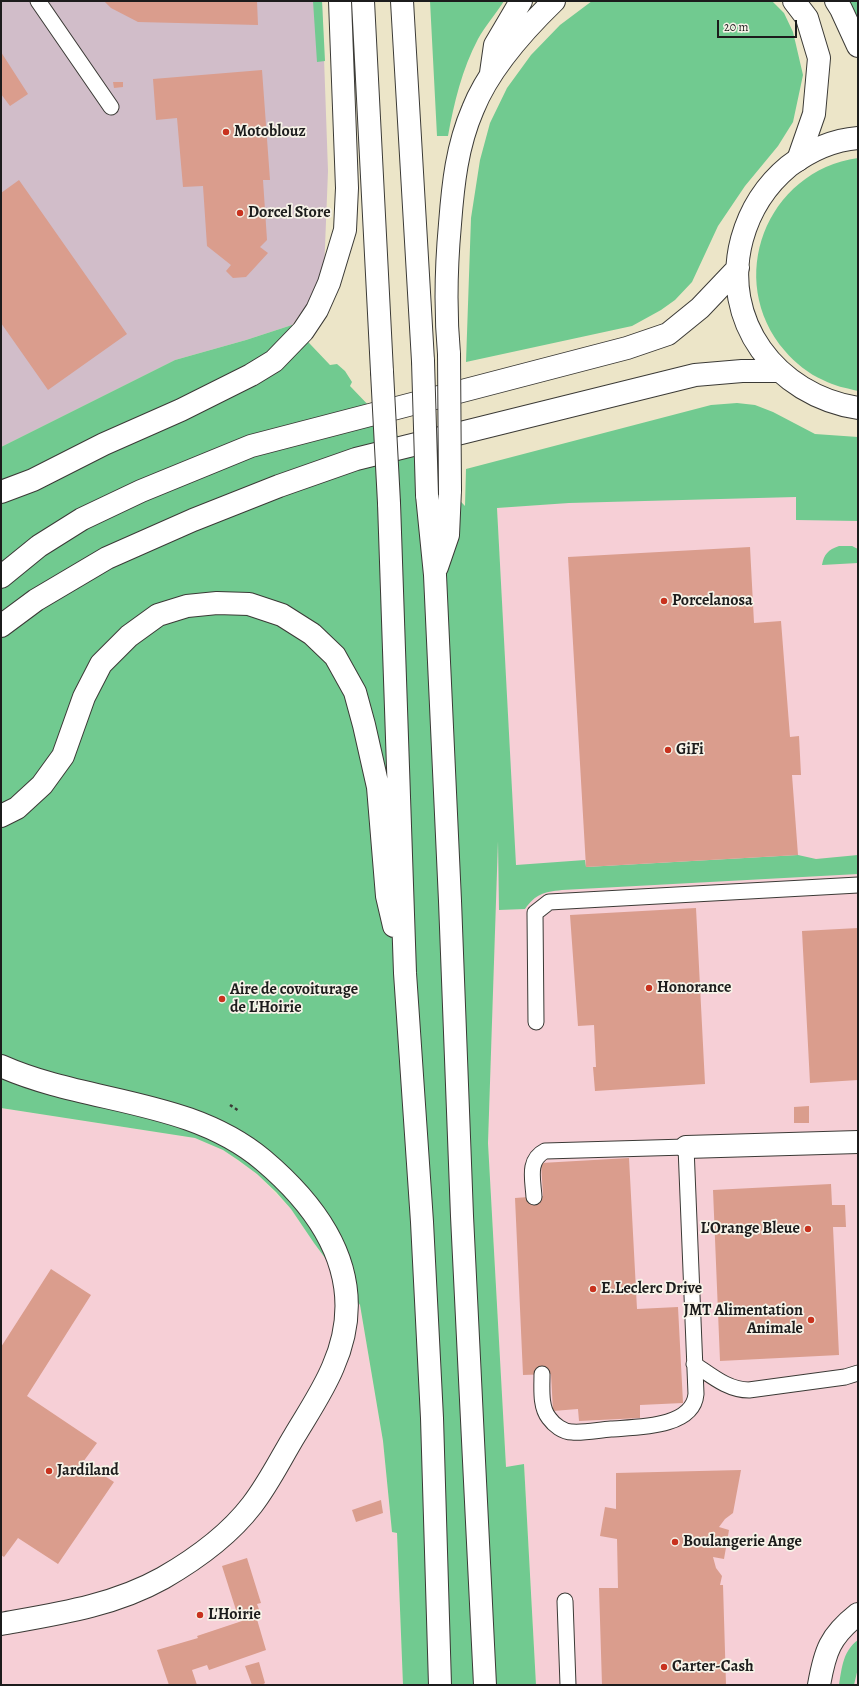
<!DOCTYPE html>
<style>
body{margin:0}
#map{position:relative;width:859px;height:1686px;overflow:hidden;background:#ece5c8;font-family:Alegreya,serif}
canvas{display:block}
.frame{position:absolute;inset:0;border:2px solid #1c1c1c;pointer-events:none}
.scale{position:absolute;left:717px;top:20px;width:80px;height:18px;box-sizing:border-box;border:2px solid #1c1c1c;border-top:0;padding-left:5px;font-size:12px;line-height:14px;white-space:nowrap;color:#1c1c1c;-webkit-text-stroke:3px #f7f3e8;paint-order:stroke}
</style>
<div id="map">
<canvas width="859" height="1686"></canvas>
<div class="frame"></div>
<div class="scale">20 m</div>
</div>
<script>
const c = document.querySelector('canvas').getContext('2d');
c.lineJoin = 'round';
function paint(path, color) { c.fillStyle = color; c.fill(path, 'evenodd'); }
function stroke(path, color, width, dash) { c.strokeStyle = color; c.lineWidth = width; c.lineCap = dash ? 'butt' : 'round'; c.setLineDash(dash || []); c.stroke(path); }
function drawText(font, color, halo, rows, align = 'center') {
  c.font = font + ' Alegreya,serif'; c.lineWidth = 3.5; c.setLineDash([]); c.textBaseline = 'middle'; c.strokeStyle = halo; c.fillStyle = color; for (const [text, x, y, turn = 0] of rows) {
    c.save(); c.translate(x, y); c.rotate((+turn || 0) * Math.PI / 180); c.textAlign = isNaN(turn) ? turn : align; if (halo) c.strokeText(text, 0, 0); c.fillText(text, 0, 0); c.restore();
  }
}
paint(new Path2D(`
 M788,486l70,14v1185h-322l-12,-221 -18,4 -18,-325 10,-319 14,-20 -15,-296z
 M1,1108l194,30 28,12 34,24 34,35 23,34 46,62 23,136 9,91 5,1 6,152h-402z`), '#f6cfd6');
paint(new Path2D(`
 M1,1h321l6,170 -4,101 -14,29 -18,24 -46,15 -71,20 -174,87z`), '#d1bdc9');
paint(new Path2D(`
 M313,1h9l3,60 -8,1z
 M430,1h74c-8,13 -19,25 -26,38 -16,30 -24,64 -30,97h-11z
 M592,1h180l12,12 9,19 10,43 -10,47 -15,24 -33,40 -27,40 -26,56 -17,18 -14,10 -29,16 -166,36 5,-144 9,-58 10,-37 17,-35 24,-33 29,-30z
 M848,1h10v20z
 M858,158v233c-12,-3 -24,-5 -35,-11 -14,-6 -28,-17 -38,-29 -61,-71 -19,-180 73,-193z
 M292,325l38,40 7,-1 8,7 7,11 -2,4 115,120 1,-37 245,-64 26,-2 18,2 18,7 42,22 43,3v84l-62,-1v-23l-227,6 -72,5 19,357 69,-5 1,7 212,-12 18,4 42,-4v19l-296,16c-19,2 -26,4 -37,19l-26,1 -1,-69 -10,302 18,324 18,-3 12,221h-133l-6,-152 -5,-1 -9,-91 -23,-136 -46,-62 -23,-34 -15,-17 -19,-18 -19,-14 -15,-10 -28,-12 -194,-30v-661l174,-87 71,-20z
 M839,546h13l6,3v14l-36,2c2,-11 6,-15 17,-19z
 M858,1640v28l-4,17h-15c3,-18 4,-34 19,-45z`), '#71ca90');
paint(new Path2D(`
 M104,1h153l1,24 -120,-3 -27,-14z
 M1,52l27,42 -18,12 -9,-12z
 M262,70l8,110h-7l4,60 -7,7 8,6 -22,24 -13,1 -7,-7 5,-6 -24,-19 -4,-60 -20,1 -6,-69 -21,2 -3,-41z
 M113,82h10v5l-9,1z
 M19,180l108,154 -79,56 -47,-67v-130z
 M750,547l4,76 27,-2 9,116 9,-1 2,39h-9l6,80 -212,12 -18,-310z
 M696,908l9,176 -110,7 -2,-24h3l-2,-42 -16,1 -8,-111z
 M858,928v152l-48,3 -8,-152z
 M809,1106v17h-15v-16z
 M629,1158l8,151 41,-2 5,96 -43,2v13l-61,3 -1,-12 -25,2 -2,-37 -28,1 -8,-177 28,-2 -2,-33z
 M831,1184l1,21h13l1,22h-13l6,128 -119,6 -7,-171z
 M51,1269l40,26 -64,101 70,47 -14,19 31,20 -56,82 -40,-26 -14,19 -3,-2v-208z
 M741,1470l-8,43 -8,6 -6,8 10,3 -5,29 -11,-2 3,11 6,8 -2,9h3l3,100h-124l-3,-97h19l-1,-49 -17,-3 5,-29 11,2v-36z
 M381,1500l2,13 -27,9 -4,-12z
 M247,1558l14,45 -4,1 4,11 -5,1 10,34 -57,20 -2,-5 -15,5 5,15h-28l-12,-35 41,-12 -1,-2 45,-15 -3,-11h-3l-14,-44z
 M259,1662l6,21 -3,2h-10l-7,-19z`), '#da9d8d');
const lane = new Path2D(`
 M38,1l73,106
 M536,1022l-1,-109 14,-11 309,-17
 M534,1197c-1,-17 -7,-37 11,-46l141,-4 10,247c-3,34 -59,33 -85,35 -13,1 -27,4 -39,3 -9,0 -18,-7 -23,-14 -9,-11 -7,-30 -7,-44
 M694,1364c18,12 34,26 55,26l96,-13 13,-4
 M565,1601l3,84`);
const street = new Path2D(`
 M1,1066c85,38 188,32 262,94 64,54 107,123 70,207 -10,24 -25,46 -38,68 -14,23 -26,48 -43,70 -23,30 -56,54 -89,73 -50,28 -106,36 -162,46
 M686,1147l172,-5
 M819,1685c6,-34 11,-49 39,-71`);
const secondary = new Path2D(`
 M836,1l5,8 17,37
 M858,138c-25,2 -49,13 -69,28 -23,19 -39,44 -47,73 -22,82 34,156 116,169
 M1,577l38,-31 43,-27 59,-28 110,-45 376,-98 41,-14 32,-26 38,-40
 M1,626l35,-26 71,-42 86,-38 86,-34 77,-27 339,-84 47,-4h37`);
const highway = new Path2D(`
 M363,1l19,371
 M402,1l21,360
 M794,1l13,17 12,40 -5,56 -16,46
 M491,73l4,-28 26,-44
 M449,354c-4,-44 -3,-86 1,-130 3,-40 7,-78 23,-115 16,-40 50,-78 81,-108
 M1,492l32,-12 71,-36 77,-34 70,-35 23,-14 29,-30 14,-21 12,-27 16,-53 2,-42 -7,-187
 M427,495l8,80 15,326 12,315 23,469
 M389,503l16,470 17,249 10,196 8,267
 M437,567l11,-32 2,-45
 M1,816l16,-8 25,-23 21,-29 21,-59 17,-33 28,-28 29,-21 29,-9 30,-3 32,1 33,11 30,19 23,22 20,36 9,33 14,62 9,109 7,30`);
stroke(lane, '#3b3a36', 17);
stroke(street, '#3b3a36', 24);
stroke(secondary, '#3b3a36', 24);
stroke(highway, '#3b3a36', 24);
stroke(new Path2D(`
 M230,1105l9,6`), '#3b3a36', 2.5, [3, 3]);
stroke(lane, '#fff', 15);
stroke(street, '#fff', 22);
stroke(secondary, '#fff', 22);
stroke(highway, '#fff', 22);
const highwayBridge = new Path2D(`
 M449,354l1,136
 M423,361l4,134
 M382,372l7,131`);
stroke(highwayBridge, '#3b3a36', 24, []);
stroke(highwayBridge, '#fff', 22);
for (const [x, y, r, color] of [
 [226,132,4,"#c8321e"],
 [240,213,4,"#c8321e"],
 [664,601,4,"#c8321e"],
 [668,750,4,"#c8321e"],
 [649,988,4,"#c8321e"],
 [222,999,4,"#c8321e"],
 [808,1229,4,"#c8321e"],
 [593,1289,4,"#c8321e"],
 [811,1320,4,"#c8321e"],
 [49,1471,4,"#c8321e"],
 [675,1542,4,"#c8321e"],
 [200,1615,4,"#c8321e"],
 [664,1667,4,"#c8321e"]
]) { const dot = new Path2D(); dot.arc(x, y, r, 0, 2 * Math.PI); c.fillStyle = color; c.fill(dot); stroke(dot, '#f7f3e8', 1.5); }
drawText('bold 16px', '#1c1c1c', '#f7f3e8', [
 ["Motoblouz",234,132],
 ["Dorcel Store",248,213],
 ["Porcelanosa",672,601],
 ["GiFi",676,750],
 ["Honorance",657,988],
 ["Aire de covoiturage",230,990],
 ["de L'Hoirie",230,1008],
 ["L'Orange Bleue",800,1229,"right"],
 ["E.Leclerc Drive",601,1289],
 ["JMT Alimentation",803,1311,"right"],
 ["Animale",803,1329,"right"],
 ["Jardiland",57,1471],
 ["Boulangerie Ange",683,1542],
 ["L'Hoirie",208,1615],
 ["Carter-Cash",672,1667]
], 'left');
</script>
